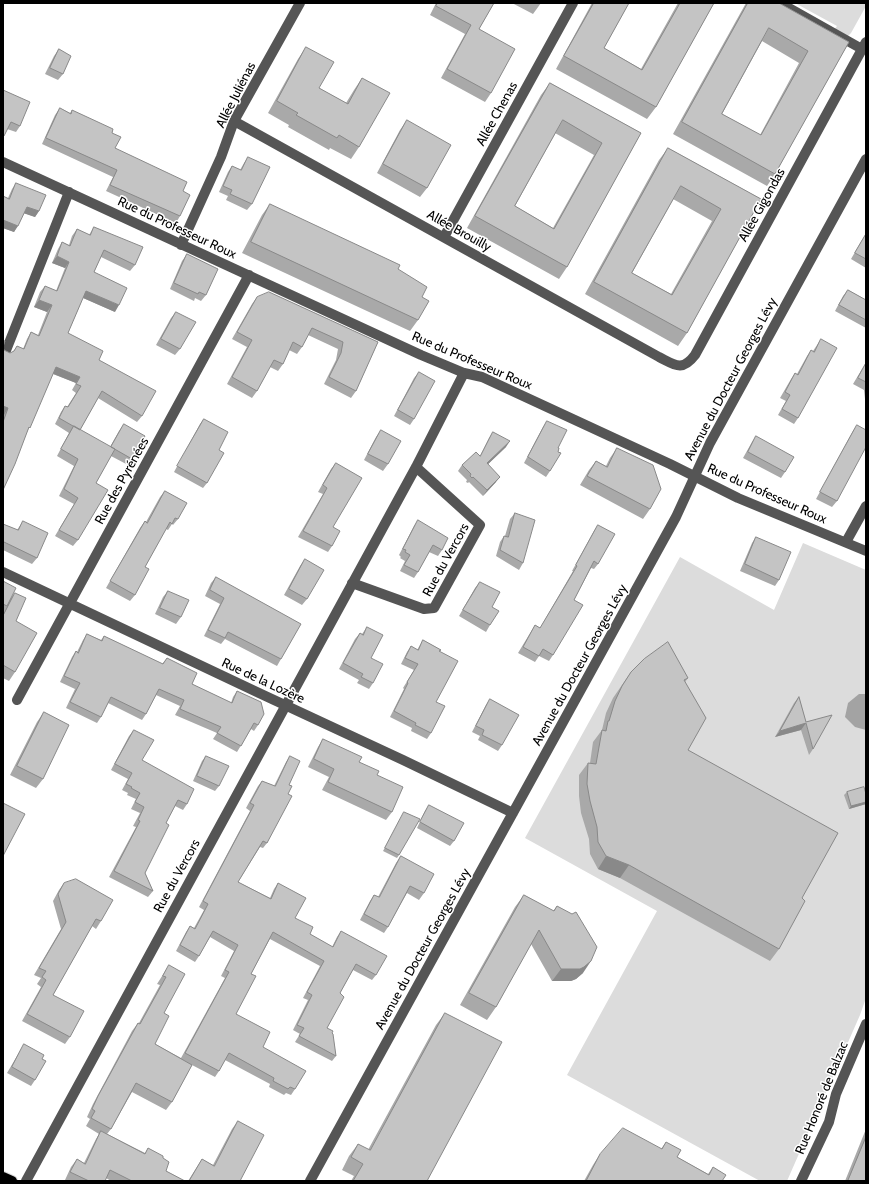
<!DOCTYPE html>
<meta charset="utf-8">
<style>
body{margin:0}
#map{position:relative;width:869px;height:1184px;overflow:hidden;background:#fff;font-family:Cabin,sans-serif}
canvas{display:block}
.frame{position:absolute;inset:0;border:4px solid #000;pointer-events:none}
</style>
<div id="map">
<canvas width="869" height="1184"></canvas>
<div class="frame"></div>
</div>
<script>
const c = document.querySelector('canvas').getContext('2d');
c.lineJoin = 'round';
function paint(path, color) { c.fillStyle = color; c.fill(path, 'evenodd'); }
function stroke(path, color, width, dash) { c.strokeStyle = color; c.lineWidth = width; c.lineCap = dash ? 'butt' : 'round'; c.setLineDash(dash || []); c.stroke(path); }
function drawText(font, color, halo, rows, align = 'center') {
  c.font = font + ' Cabin,sans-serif'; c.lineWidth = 3; c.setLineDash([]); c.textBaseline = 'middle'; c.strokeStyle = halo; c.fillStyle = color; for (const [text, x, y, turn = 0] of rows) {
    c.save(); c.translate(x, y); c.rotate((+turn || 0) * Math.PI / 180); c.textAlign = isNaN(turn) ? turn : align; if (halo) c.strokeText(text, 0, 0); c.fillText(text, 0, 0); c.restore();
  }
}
paint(new Path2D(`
 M795,3h71v3l-15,27 -3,3 -14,-6 3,-4z
 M803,543l63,27v428l-6,17 -73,166h-27l-193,-106 90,-164 -132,-73 155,-281 94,53z`), '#dcdcdc');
paint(new Path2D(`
 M859,694h7v36l-11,-3 -10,-10 3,-14z`), '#a3a3a3');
const major = new Path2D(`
 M3,1177l9,4`);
stroke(major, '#dbdbdb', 12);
stroke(new Path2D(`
 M780,3l82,46
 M234,121l425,236c16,8 23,15 36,-2l171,-313
 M3,162l418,193 43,18 18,4 188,87 68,34 128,53
 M444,237l129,-234
 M181,245l40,-88 13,-36 66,-118
 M5,353l64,-161
 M846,542l20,-36
 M3,572l256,121 144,67 110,53
 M352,583l72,26 10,-1 46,-83 -64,-58
 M17,700l232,-425
 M26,1181l390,-714 48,-94
 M310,1181l366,-664 34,-74 156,-284
 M801,1181l28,-59 7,-28 30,-70`), '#555', 10);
stroke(major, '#000', 10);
paint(new Path2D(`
 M436,3h58l-15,26 12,64 -6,9 -44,-24 24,-44 -35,-19z
 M512,3h29l-8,11z
 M592,3h37l-25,45 37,21 37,-66h36l-58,104 -9,12 -91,-50z
 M746,3h33l70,39 -74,132 -8,12 -94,-52zM762,41l37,22 -39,72 -38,-21z
 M306,47l13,41 27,15 8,-13 8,-12 -3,69 -8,12 -21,-11 -1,2 -41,-23 1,-2 -21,-12 30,-54z
 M59,49l4,25 -5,6 -13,-6 9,-18z
 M550,83l91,50 -74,134 -8,12 -92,-51 74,-133zM555,133l39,22 -41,73 -38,-22z
 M3,90l17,36 -4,6 -9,-3 -4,8z
 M60,108l10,5 2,-3 40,23 3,15 68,43 -3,25 -4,7 -70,-32 7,-14 -71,-33 13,-29z
 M407,120l20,68 -7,9 -43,-24 23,-43z
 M668,148l93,51 -74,134 -9,13 -93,-52 74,-134zM673,199l39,22 -41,73 -39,-21z
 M248,157l4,47 -5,6 -21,-10 2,-4 -9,-4 9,-20 4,-6 8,4 4,-7z
 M16,183l23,28 -4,6 -11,-4 -10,19 -11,-4v-32l5,2 4,-9z
 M270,204l128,65 24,28 -4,23 -8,11 -168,-78 20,-38z
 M94,227l41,38 -5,6 -29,-14 -7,15 21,40 -32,-14 -15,35 31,27 43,56 -5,6 -39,-24 -18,32 30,17 9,-16 5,-7 8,35 -4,6 -17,-9 -15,27 -18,57 -5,6 -18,-10 19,-32 -15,-8 15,-30 -17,-10 12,-23 -14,-9 6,-12 4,-6 2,1 9,-14 -4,-3 4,-7 -23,-9 -26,58 -24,58v-74l1,-1 -1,-68 1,3 6,3 3,-1 4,-6 6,3 4,-10 4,-7 7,3 9,-23 -13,-5 6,-15 5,-6 11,5 9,-23 -13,-5 6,-14 4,-7 7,3 3,-9 5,-7 12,6z
 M866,234v34l-15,-9 11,-19z
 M187,254l19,41 -5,6 -6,-3 -1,3 -24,-12 12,-28z
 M848,290l18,10v28l-31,-17 8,-15z
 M257,297l121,45 -22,49 -5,7 -27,-14 12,-24 2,-11 -30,-14 -6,12 -5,7 -8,-4 -6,14 -5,7 -8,-4 -13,24 -5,7 -25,-14 20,-37 -15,-8 20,-35z
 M176,312l4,37 -5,6 -19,-10 15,-27z
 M821,339l-23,79 -4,6 -16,-9 8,-14 -6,-3 11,-19 4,-6 2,1 10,-18 4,-6 2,1z
 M866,363v37l-1,-1 -1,-9 -11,-6 9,-15z
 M419,372l-5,47 -4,6 -16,-9 20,-38z
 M204,419l15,31 -12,33 -4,5 -29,-16 26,-48z
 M547,421l11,27 -8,23 -4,6 -22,-14 19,-36z
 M857,425l-20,76 -5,6 -16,-8 37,-68z
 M381,430l7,34 -5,7 -19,-11 12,-23z
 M493,432l13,15 -18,17 8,18 -13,14 -14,-14 -1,1 -2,-1 1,-2 -9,-9 4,-6 18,-9 9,-18z
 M756,436l29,36 -4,6 -38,-20 9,-16z
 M617,448l33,61 -7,10 -63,-34 9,-15 7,-9 10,5 4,-8z
 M336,463l-3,64 -1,19 -4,6 -30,-15 25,-43 -5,-2 13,-23z
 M165,491l13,28 -5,6 -1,-1 -4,6 -2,-1 -21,38 -10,28 -5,6 -24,-13 34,-60 5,-7 1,1 14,-25z
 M515,513l8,50 -4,7 -23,-14 4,-14 4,-6h1l5,-17z
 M418,520l24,30 -4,6 -9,-4 -11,20 -4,6 -14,-7 5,-10 -5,-3 1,-1 -2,-2 15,-29z
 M23,521l14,37 -5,6 -29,-14v-26l14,6z
 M598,525v39l-4,5 -3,-1 -17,32 -21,55 -4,6 -10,-5 -4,6 -17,-9 17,-28 5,3 33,-57h-1l22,-40z
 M756,537l23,43 -4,6 -35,-15 12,-28z
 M305,559l2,40 -5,6 -18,-10 16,-29z
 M216,577l65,82 -4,7 -52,-27 -4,5 -17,-8 16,-32 -15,-8 6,-13z
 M3,581l8,17 4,-5 1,28 -1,51 -6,9 -6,-3v-65l1,-3 -1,2z
 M480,582l12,25 -2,18 -4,7 -27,-16 16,-28z
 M168,591l13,26 -5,7 -21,-10 8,-17z
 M367,627l6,56 -4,6 -12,-6 2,-3 -20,-11 16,-30 5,-6 2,1z
 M87,634l14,6 3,-4 58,28 5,-6 25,26 39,19 2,-6 4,-6 21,34 -4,6 -3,-2 -14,23 -24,-13 4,-6 -42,-18 5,-9 -24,-11 -10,19 -4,6 -34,-17 -7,14 -4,6 -31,-15 9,-19 -15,-7 12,-25 4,-6 1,1 6,-12z
 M423,640l18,10 -1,1 -4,51 -5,31 -4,6 -16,-8 1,-3 -22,-11 14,-28 -1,-1 11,-18 -13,-6 6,-12 4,-6 6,4z
 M631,672l57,6 -3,4 3,68 114,148 -23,51 -9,12 -150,-83 -22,-9 -8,-15 -1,-15 -8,-26 -2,-17v-21l9,-12h2l3,-21 9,-12 4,-17 7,-15z
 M799,697l14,52 -4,6 -8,-25 -26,7 19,-34z
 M490,699l12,46 -4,6 -20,-11 2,-4 -8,-4 14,-27z
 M44,712l-1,67 -7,9 -26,-13 27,-53z
 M134,730l8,30 45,44 -4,6 -8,-4 -9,17 -21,50 8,18 -5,6 -39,-20 27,-50 -3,-1 7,-13 -9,-4 5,-10 -9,-4 1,-2 -6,-3 6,-11 -17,-9 18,-34z
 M323,739l36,23 18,13 15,37 -6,8 -64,-30 7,-13 -21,-10 10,-20z
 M206,756l13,30 -4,5 -22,-10 9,-20z
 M290,756l-1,29 -1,9 -21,49 -4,5 -3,-1 -22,35 32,16 4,-9 4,-6 17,35 15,16 22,13 5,-10 4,-6 35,44 -4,5 -19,-10 -13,23 -13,35 5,5 4,23 -4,5 -37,-19 5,-8 -7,-4 15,-30 -5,-2 17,-32 -50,-27 -19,35 -15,40 27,33 32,42 -4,6 -5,-2 -2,2 -15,-8 1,-3 -45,-24 -6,11 -4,6 -23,-12 -20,37 -6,8 -34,-18 -21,37 -4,5 38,19 3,-5 15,10 3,13 19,10h-74l-5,-3 -1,3h-37l-3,-1 6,-13 6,-8 7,4 12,-24 3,-5 -13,-8 4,-7 -3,-2 6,-13 39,-73 6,-8h1l21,-38 -3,-1 7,-11 5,-8 -5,48 -9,31 26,14 44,-80 -4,-2 13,-25 -24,-14 -11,19 -4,6 -19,-11 10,-19 4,-6 4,2 10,-18 -5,-3 51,-96 -4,-3 12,-22 4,-5 12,5 12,-24z
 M847,792l19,2v10l-17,5 -5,-14z
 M429,805l25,36 -4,5 -33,-18 8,-17z
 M404,812l-5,43 -2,3 -14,-7z
 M401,856l23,37 -5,7 -12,-7 -19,34 -4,6 -24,-13 10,-19 4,-6 4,2 18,-34z
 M64,883l37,38 -5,8 -4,-3 -39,69 17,42 -5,7 -43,-23 19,-34 -4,-3 4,-6 -7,-3 27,-46 -8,-28 6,-11z
 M524,895l29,16 4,-5 26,67 -7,6 -5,2h-19l-21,-37 -35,63 -9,13 -27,-15 55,-98z
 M445,1013l-18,168h-76l3,-5 -12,-6 7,-14 9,-12 10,6 68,-125z
 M24,1044l18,15 -7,21 -4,6 -24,-13 13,-22z
 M238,1121l2,60h-52l14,-22 11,6 19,-36z
 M866,1129v52h-21z
 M666,1142l11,15 31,17 5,-7 9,14h-138l9,-16 7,-11 61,-5z`), '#a9a9a9');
paint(new Path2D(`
 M27,207l12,4 -4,6 -12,-4z
 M3,220l15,6 -4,6 -11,-4z
 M57,256l12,6 -4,6 -13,-5z
 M86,291l33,14 -4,7 -34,-15z
 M39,300l13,5 -5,7 -13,-5z
 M56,367l24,10 -4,6 -25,-10z
 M3,406l5,2 -4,7 -1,-1z
 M510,441l-4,6 -23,22 4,-6z
 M500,477l-4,5 -13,14 4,-6z
 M806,723l-5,7 -26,7 5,-6z
 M866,802v2l-17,5 2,-3z
 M606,856l23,9 -9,13 -22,-9z
 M591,961l-8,12 -7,6 -5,2h-19l9,-12z`), '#898989');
const building = new Path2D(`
 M438,3h56l-15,26 36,20 -24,44 -44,-24 24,-44 -35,-19z
 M594,3h35l-25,45 38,22 38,-67h34l-58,104 -92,-51z
 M748,3h31l70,39 -74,132 -93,-52zM769,28l39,23 -47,84 -39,-21z
 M306,47l28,15 -15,26 29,16 14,-26 28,15 -31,54 -20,-12 -2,3 -41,-23 2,-2 -21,-12z
 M59,49l12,7 -8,18 -13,-6z
 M550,83l91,50 -74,134 -92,-51zM563,120l39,23 -48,86 -39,-23z
 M3,90l27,12 -10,24 -9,-4 -7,14 -1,-1z
 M60,108l11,6 1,-4 41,19 -1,4 9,4 -6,11 72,34 -4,9 7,4 -10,21 -70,-31 7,-15 -71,-32z
 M407,120l44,25 -24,43 -44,-24z
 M668,148l93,51 -74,134 -93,-51zM681,186l40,23 -49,86 -40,-22z
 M248,157l22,10 -18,37 -22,-10 2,-4 -9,-4 9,-20 9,4z
 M16,183l30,12 -7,16 -12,-4 -9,19 -15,-6v-24l6,3z
 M270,204l130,61 -2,4 29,18 -5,10 7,4 -11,19 -167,-78z
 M94,227l49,20 -8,18 -31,-15 -10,22 33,16 -8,17 -33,-14 -18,42 35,18 -4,9 57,31 -14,25 -40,-25 -22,39 -21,-12 6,-12 3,1 13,-21 -5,-2 4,-7 -24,-10 -26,61 -1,-1 -14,37 -12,26v-68l5,-14 -5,-2v-65h2l-2,6 1,3 6,3 4,-2 3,-5 7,3 7,-17 8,4 13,-31 -13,-5 6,-14 12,5 12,-29 -12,-6 5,-14 8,4 7,-17 13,6z
 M866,234v25l-11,-6z
 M187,254l31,15 -12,26 -7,-3 -1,2 -24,-11z
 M848,290l18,10v20l-27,-15z
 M269,292l109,50 -22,49 -27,-14 12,-24 2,-11 -31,-14 -10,19 -9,-5 -10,22 -9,-4 -17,31 -25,-14 20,-37 -15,-8 20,-35z
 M176,312l20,10 -16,27 -19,-10z
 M821,339l16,9 -39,70 -16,-9 8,-14 -5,-3 10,-19 3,2 13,-25 3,2z
 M866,363v19l-8,-4z
 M419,372l16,9 -21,38 -16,-9z
 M204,419l24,13 -9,18 5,3 -17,30 -30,-17z
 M547,421l20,9 -9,18h1l-1,4 3,1 -11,18 -22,-14z
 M124,424l21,12 -13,23 -21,-12z
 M857,425l9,5v17l-29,54 -17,-9z
 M74,426l41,23 -19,34 12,7 -30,50 -19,-10 19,-32 -14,-9 14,-30 -17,-10z
 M381,430l20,11 -13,23 -20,-10z
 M493,432l17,9 -23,22 13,14 -13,13 -14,-13 -1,1 -2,-2 1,-2 -9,-9 14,-13 4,4z
 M756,436l38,21 -9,15 -37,-20z
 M617,448l36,17 8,24 -11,20 -63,-33 9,-15 11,6z
 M336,463l26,15 -29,49 7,4 -8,15 -29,-15 24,-43 -4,-3z
 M165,491l22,12 -9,16 -3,-1 -3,6 -2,-2 -25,45 4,2 -14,26 -25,-14 35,-60 2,2z
 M515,513l20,7 -12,43 -23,-13 4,-14 4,1z
 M418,520l30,18 -6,12 -9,-5 -15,27 -14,-7 6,-10 -5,-3 1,-2 -3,-1z
 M23,521l25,12 -11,25 -33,-16 -1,2v-20l15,6z
 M598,525l17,9 -17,30 -4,-3 -20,39 9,5 -30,50 -10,-6 -4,7 -16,-9 12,-22 5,3 37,-62 -1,-1z
 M756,537l35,15 -12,28 -34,-16z
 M305,559l19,11 -17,29 -18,-10z
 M216,577l85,47 -20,35 -53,-27 -3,6 -17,-8 16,-32 -14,-8z
 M3,581l13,7 -9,18 -4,-2z
 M480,582l20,10 -8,15 7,4 -9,14 -27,-15z
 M168,591l21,9 -8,17 -21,-9z
 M15,593l11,5 -10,23 21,12 -22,39 -12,-7v-49z
 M367,627l16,8 -12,23 12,6 -10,19 -12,-6 2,-3 -20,-11 17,-30 3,2z
 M87,634l15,7 2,-5 59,28 4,-6 30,15 -5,11 40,19 5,-12 24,11 3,12 -6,11 -4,-2 -13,23 -24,-13 4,-6 -41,-18 4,-9 -25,-11 -13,25 -35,-17 -10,20 -31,-15 10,-19 -16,-7 12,-25 2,2z
 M423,640l18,10 -2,1 19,10 -22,41 9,4 -14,27 -16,-8 1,-2 -22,-12 14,-28 -1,-1 11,-18 -13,-6 6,-12 7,4z
 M668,642l20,36 -4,2 22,38 -18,32 150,83 -36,65 3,3 -26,48 -150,-84 -23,-9 -8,-14 -1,-15 -7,-26 -3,-17 1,-21 8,1 6,-34 4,1 2,-10h1l6,-20 7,-15 9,-14 13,-13z
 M799,697l7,25 26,-7 -19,34 -7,-26 -26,8z
 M490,699l29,16 -17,30 -20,-10 2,-5 -8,-4z
 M44,712l25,13 -26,54 -26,-13z
 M134,730l20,10 -12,20 52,29 -7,15 -9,-4 -12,23 3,2 -24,48 8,18 -39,-20 26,-50 -2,-1 6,-13 -9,-5 5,-9 -9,-5 1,-1 -6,-3 6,-11 -17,-9z
 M323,739l39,18 -3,5 20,9 -2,4 26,12 -11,25 -64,-30 6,-13 -20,-10z
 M206,756l23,10 -10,20 -22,-10z
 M290,756l10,5 -11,24 3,1 -4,8 4,2 -25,47 -4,-2 -25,41 33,17 7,-16 28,15 -11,20 18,9 -3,7 23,13 8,-16 46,25 -11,19 -20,-11 -16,29 4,4 -17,31 6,3 -1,2 1,1 3,22 -37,-20 5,-8 -7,-3 15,-30 -5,-3 17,-31 -51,-29 -22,42 5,2 -20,38 34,18 -7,15 43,24 -11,18 -5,-2 -2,2 -15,-8 1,-3 -45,-25 -10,18 -34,-18 44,-81 -4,-2 13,-25 -25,-14 -14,25 -19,-11 10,-19 5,3 13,-25 -5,-3 51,-96 -4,-2 12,-22 13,5z
 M864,787l2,7v8l-15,4 -4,-14z
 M3,803l22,11 -22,42z
 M429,805l35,18 -10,18 -34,-19z
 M404,812l16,7 -21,36 -14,-7z
 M401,856l33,18 -10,19 -14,-7 -22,41 -24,-13 10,-19 5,2z
 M76,879l37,21 -12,21 -5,-2 -43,76 31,16 -14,26 -43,-23 19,-34 -4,-3 4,-6 -7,-3 27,-46 -8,-28 6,-11z
 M524,895l30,16 3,-5 15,8 4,-2 21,35 -6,14 -7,6 -4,2h-19l-22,-39 -43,77 -27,-14z
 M169,965l16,9 -21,39 5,3 -14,28 37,21 -20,37 -36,-19 -25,46 -20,-11 4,-7 -3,-2 6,-13 40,-73 2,1 26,-47 -3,-1z
 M445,1013l57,29 -75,139h-74l10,-17 -12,-7 7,-13 12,6z
 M24,1044l20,11 -2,4 4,2 -11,19 -23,-13z
 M238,1121l26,14 -24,46h-51l13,-22 12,7z
 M623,1128l39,21 4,-7 15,8 -4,7 32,18 4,-8 13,8 -4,6h-136l14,-27z
 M101,1131l44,23 3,-6 15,8v2l6,4 -3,9 19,10h-53l-22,-11 -5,11h-16l-19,-9 7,-13 8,5z
 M866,1137v44h-18z`);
paint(building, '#c4c4c4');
stroke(building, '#898989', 1);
drawText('13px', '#000', '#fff', [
 ["Allée Juliénas",236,95,-63],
 ["Allée Chenas",497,114,-61],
 ["Allée Gigondas",762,205,-61],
 ["Rue du Professeur Roux",177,228,25],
 ["Allée Brouilly",459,231,29],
 ["Rue du Professeur Roux",472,361,23],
 ["Avenue du Docteur Georges Lévy",731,379,-62],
 ["Rue des Pyrénées",122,481,-61],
 ["Rue du Professeur Roux",767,494,24],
 ["Rue du Vercors",446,560,-61],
 ["Avenue du Docteur Georges Lévy",580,665,-61],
 ["Rue de la Lozère",263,681,25],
 ["Rue du Vercors",177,876,-61],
 ["Avenue du Docteur Georges Lévy",423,949,-61],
 ["Rue Honoré de Balzac",822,1098,-68]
]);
</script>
